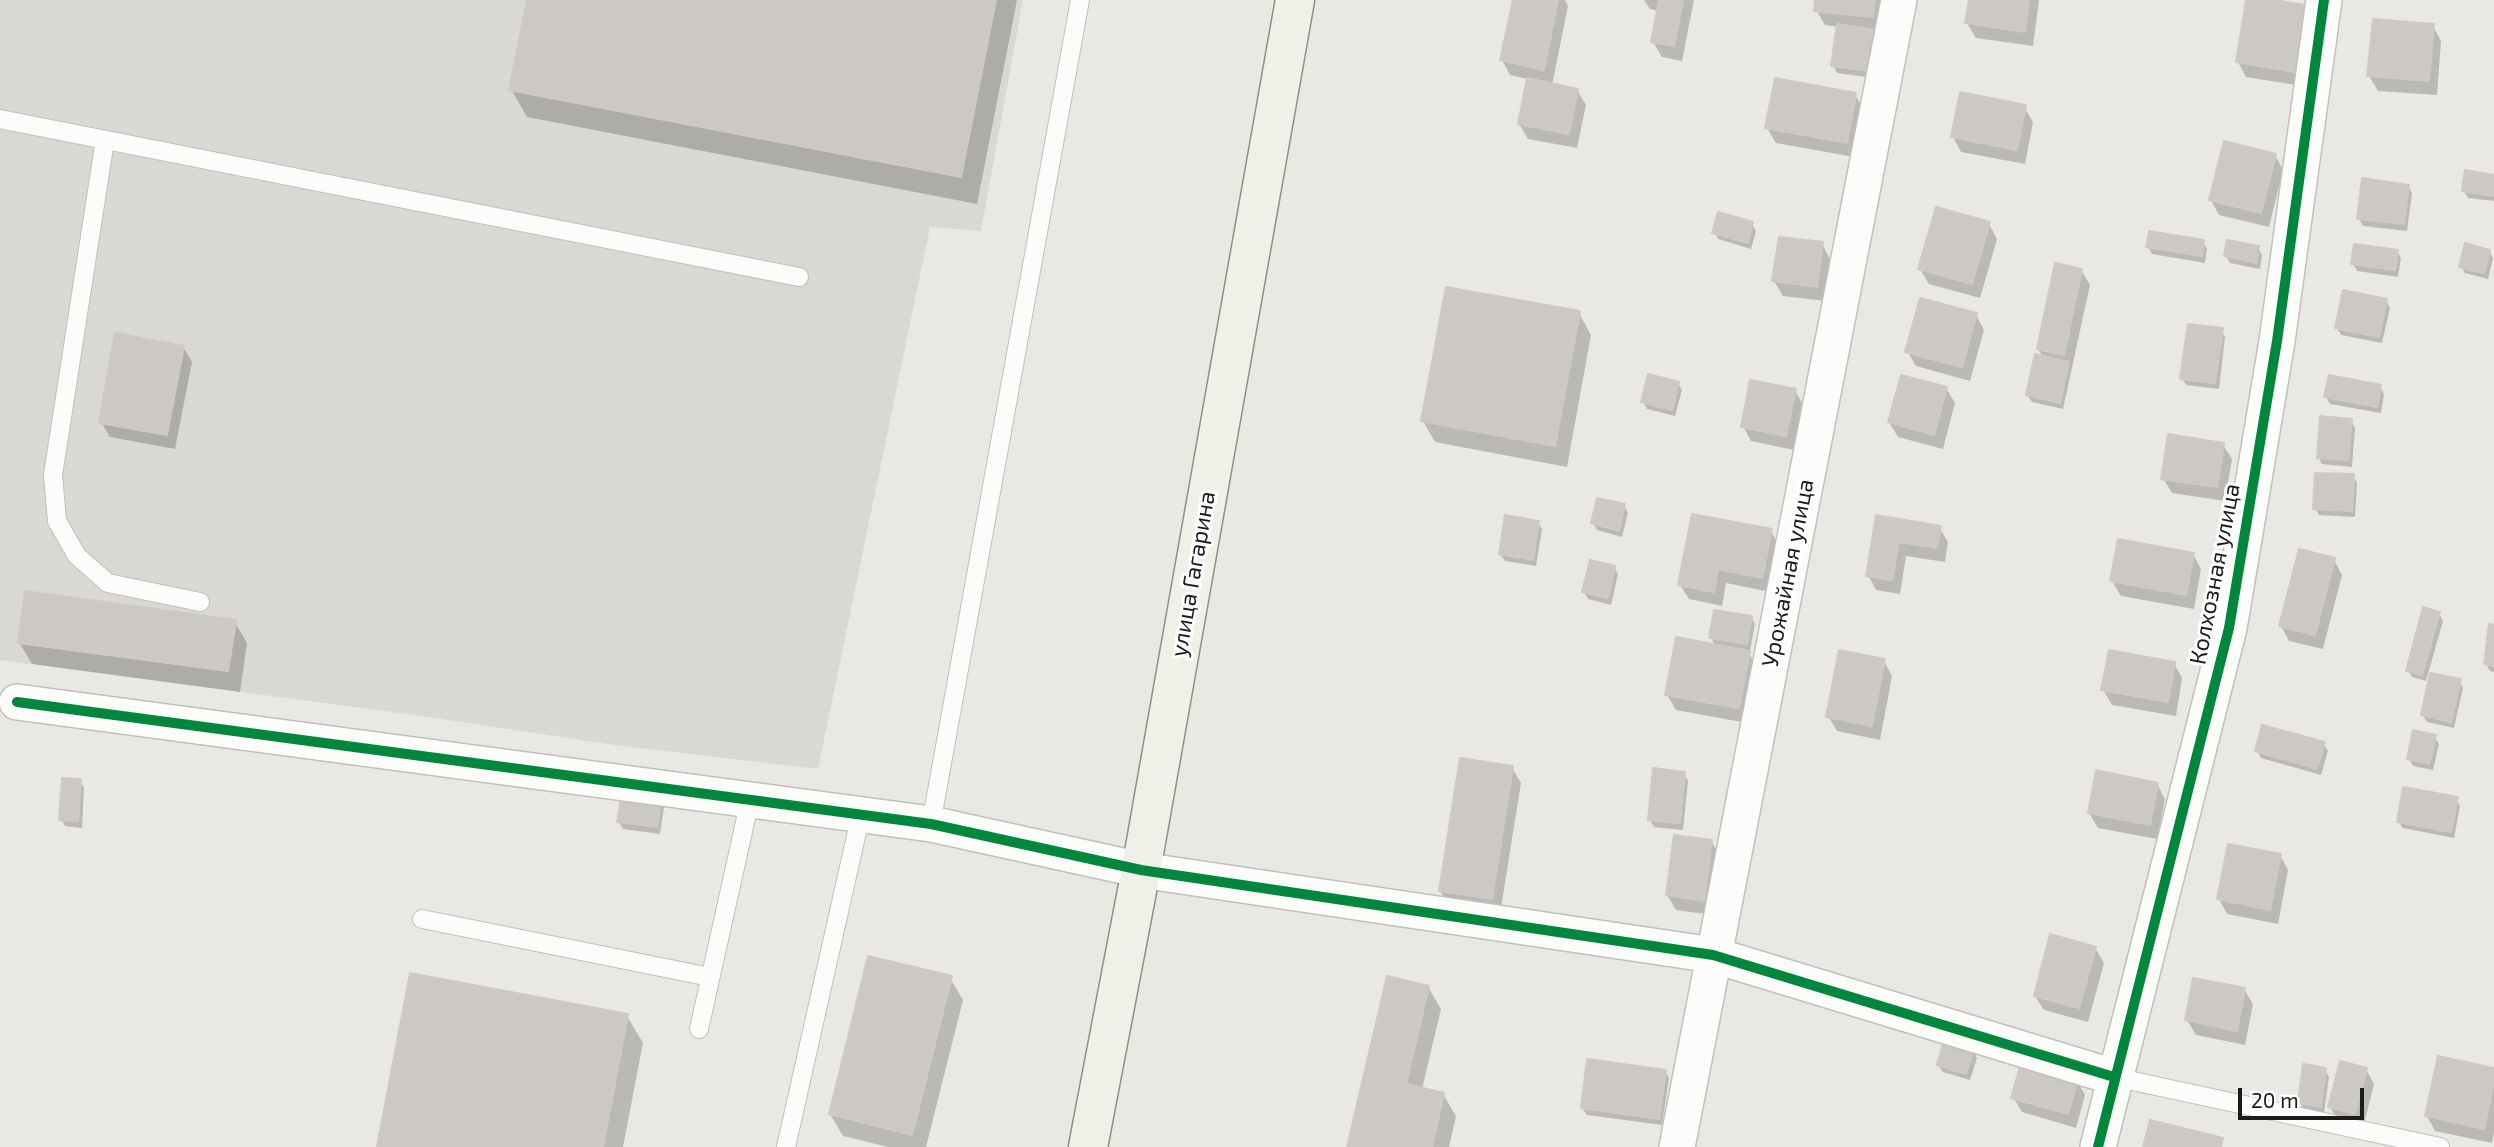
<!DOCTYPE html>
<meta charset="utf-8">
<style>
body{margin:0}
#map{position:relative;width:2494px;height:1147px;overflow:hidden;background:#eae8e4;font-family:"Exo 2",sans-serif}
canvas{display:block}
.scale{position:absolute;left:2238px;top:1088px;width:126px;height:32px;box-sizing:border-box;border:4px solid #1b1b1b;border-top:0;padding-left:9px;font-size:21px;line-height:24px;white-space:nowrap;color:#1b1b1b;-webkit-text-stroke:5px #fff;paint-order:stroke}
</style>
<div id="map">
<canvas width="2494" height="1147"></canvas>
<div class="scale">20 m</div>
</div>
<script>
const c = document.querySelector('canvas').getContext('2d');
c.lineJoin = 'round';
function paint(path, color) { c.fillStyle = color; c.fill(path, 'evenodd'); }
function stroke(path, color, width, dash) { c.strokeStyle = color; c.lineWidth = width; c.lineCap = dash ? 'butt' : 'round'; c.setLineDash(dash || []); c.stroke(path); }
function drawText(font, color, halo, rows, align = 'center') {
  c.font = font + ' "Exo 2",sans-serif'; c.lineWidth = 6; c.setLineDash([]); c.textBaseline = 'middle'; c.strokeStyle = halo; c.fillStyle = color; for (const [text, x, y, turn = 0] of rows) {
    c.save(); c.translate(x, y); c.rotate((+turn || 0) * Math.PI / 180); c.textAlign = isNaN(turn) ? turn : align; if (halo) c.strokeText(text, 0, 0); c.fillText(text, 0, 0); c.restore();
  }
}
paint(new Path2D(`
 M0,0h1023l-42,231 -51,-4 -112,542 -204,-24 -199,-30 -415,-55z`), '#d9d8d3');
paint(new Path2D(`
 M529,0h488l-40,204 -450,-87 -16,-28z
 M1515,0h50l3,6 -16,79 25,5 9,15 -9,43 -49,-9 -9,-15 9,-45 -18,-4 -8,-15z
 M1644,0h50l-12,61 -20,-4 -9,-15 6,-31 -9,-2z
 M1817,0h67l-11,78 -36,-5 -4,-8 5,-38 -13,-2 -9,-15z
 M1971,0h68l-6,46 -57,-8 -9,-15z
 M2248,0h16l40,7 9,14 -11,65 -56,-9 -8,-15z
 M2433,26l8,15 -4,54 -59,-4 -9,-15z
 M1855,95l9,14 -10,48 -78,-14 -9,-15z
 M2024,107l9,15 -8,42 -64,-12 -8,-15z
 M2275,155l8,15 -14,57 -50,-12 -8,-15z
 M2494,177v24l-26,-3 -4,-7z
 M2408,186l4,7 -5,38 -44,-5 -4,-7z
 M1752,224l4,7 -5,18 -33,-10 -4,-7z
 M1989,224l8,15 -17,59 -51,-14 -9,-15z
 M2203,242l4,7 -2,14 -53,-9 -4,-7z
 M1822,244l8,15 -5,42 -42,-5 -9,-15z
 M2258,248l4,7 -2,14 -30,-6 -4,-7z
 M2397,251l4,7 -3,19 -41,-6 -4,-7z
 M2489,251l4,7 -5,21 -23,-6 -4,-7z
 M2081,270l9,15 -27,124 -31,-7 -5,-7 17,-37 -6,-9z
 M2386,301l4,7 -8,35 -41,-8 -4,-7z
 M1579,313l12,22 -24,132 -132,-25 -12,-21z
 M1976,315l8,15 -14,51 -54,-15 -9,-15z
 M2221,330l4,7 -6,52 -33,-4 -4,-7z
 M183,347l9,15 -17,87 -65,-12 -9,-15z
 M1678,383l4,7 -7,26 -28,-7 -4,-7z
 M2380,387l4,7 -3,19 -51,-9 -4,-7z
 M1946,388l9,15 -12,46 -45,-12 -9,-15z
 M1795,390l8,15 -9,45 -43,-9 -8,-15z
 M2351,421l4,7 -3,39 -30,-3 -4,-7z
 M2223,445l9,14 -7,42 -53,-8 -9,-15z
 M2353,476l4,7 -2,34 -36,-2 -4,-7z
 M1624,506l4,7 -6,24 -25,-7 -4,-7z
 M1877,517l62,10 9,15 -3,20 -39,-6 -6,38 -24,-4 -8,-15z
 M1538,522l4,7 -6,37 -31,-5 -5,-7z
 M1771,531l8,15 -9,46 -44,-9 -4,23 -33,-7 -9,-14z
 M2193,554l8,15 -7,40 -73,-13 -9,-15z
 M2334,560l8,15 -19,74 -34,-8 -8,-15z
 M1614,567l4,7 -7,31 -23,-6 -4,-7z
 M2439,613l4,8 -17,60 -14,-4 -4,-7z
 M1751,617l4,7 -5,27 -3,-1 10,17 -10,56 -71,-13 -9,-15 49,-48 -5,-9z
 M234,621l13,22 -7,49 -208,-28 -13,-22z
 M2494,627v45l-4,-1 -4,-7z
 M1884,661l8,15 -12,64 -43,-9 -9,-15z
 M2174,663l8,15 -6,38 -64,-11 -9,-15z
 M2459,681l4,7 -9,40 -27,-6 -5,-8z
 M2434,737l5,7 -6,26 -20,-4 -4,-7z
 M2324,744l4,7 -7,24 -60,-17 -4,-7z
 M1512,768l9,15 -21,131 -51,-8 -9,-15z
 M1684,774l4,7 -5,49 -29,-3 -4,-7z
 M80,780l4,8 -2,40 -17,-2 -4,-7z
 M2157,784l8,15 -8,40 -59,-11 -9,-15z
 M2456,799l4,7 -6,32 -51,-10 -5,-7z
 M660,800l4,7 -4,27 -37,-5 -4,-7z
 M1711,841l9,15 -8,59 -36,-5 -9,-15z
 M2280,855l8,15 -10,54 -51,-10 -8,-15z
 M2095,948l9,15 -16,59 -44,-12 -9,-14z
 M950,978l13,22 -37,147h-38l-45,-11 -13,-22z
 M1428,987l13,22 -19,80 21,5 13,22 -7,31h-100z
 M2244,989l9,15 -8,41 -49,-10 -9,-15z
 M627,1016l16,27 -20,104h-244z
 M1973,1051l4,7 -7,22 -27,-8 -5,-7z
 M2366,1069l8,15 -11,44 -24,-6 -9,-15z
 M2325,1070l4,7 -5,36 -20,-3 -4,-7z
 M2494,1070v62l-2,11 -57,-12 -8,-15z
 M1665,1071l4,7 -7,47 -75,-10 -5,-7z
 M2077,1081l8,14 -9,33 -54,-16 -9,-15z`), '#0003');
const building = new Path2D(`
 M527,0h469l-35,177 -452,-87z
 M1513,0h45l-14,70 -44,-10z
 M1659,0h24l-9,46 -23,-4z
 M1815,0h60l-2,17 -59,-6z
 M1969,0h60l-4,32 -60,-9z
 M2246,0h29l30,5 -11,67 -58,-10z
 M2373,19l61,5 -5,57 -62,-5z
 M1837,24l39,6 -6,41 -39,-5z
 M1527,78l51,11 -9,45 -51,-10z
 M1775,78l81,15 -9,50 -82,-15z
 M1960,92l66,13 -9,45 -66,-13z
 M2224,141l52,13 -15,59 -52,-13z
 M2465,170l29,5v21l-32,-5z
 M2362,178l47,7 -5,39 -47,-5z
 M1936,207l54,15 -18,62 -54,-15z
 M1718,212l35,10 -5,21 -36,-10z
 M2149,231l55,9 -2,16 -56,-9z
 M1779,237l44,5 -6,45 -45,-6z
 M2227,240l32,6 -3,17 -32,-7z
 M2465,243l25,7 -6,23 -25,-6z
 M2354,244l44,6 -3,20 -44,-6z
 M2055,263l27,6 -18,86 -27,-6z
 M1446,287l134,24 -25,135 -134,-25z
 M2343,290l44,9 -8,38 -44,-9z
 M1920,298l57,15 -15,54 -57,-15z
 M2188,324l35,4 -8,55 -35,-4z
 M115,333l69,13 -17,89 -68,-12z
 M2035,354l34,8 -9,41 -34,-8z
 M1648,374l31,8 -7,28 -31,-8z
 M1901,375l46,12 -13,48 -46,-13z
 M2329,375l52,10 -4,22 -53,-10z
 M1750,380l46,9 -10,47 -45,-9z
 M2320,416l32,3 -4,41 -31,-2z
 M2168,434l56,9 -7,44 -56,-8z
 M2315,473l39,1 -2,37 -39,-2z
 M1597,498l28,6 -6,27 -28,-8z
 M1692,514l80,15 -10,49 -44,-9 -4,23 -36,-7z
 M1505,515l34,6 -6,39 -34,-6z
 M1876,515l65,11 -4,22 -38,-6 -7,38 -26,-4z
 M2118,539l76,14 -8,42 -76,-14z
 M2299,549l36,9 -20,77 -36,-9z
 M1590,560l25,6 -7,32 -26,-6z
 M25,591l211,29 -8,51 -210,-28z
 M2423,607l17,5 -18,63 -16,-4z
 M1714,610l38,6 -5,28 -38,-6z
 M2489,624l5,1v41l-10,-2z
 M1676,637l74,14 -11,57 -74,-13z
 M1839,650l46,9 -13,67 -46,-9z
 M2109,650l66,12 -7,40 -67,-12z
 M2430,673l31,6 -10,43 -30,-7z
 M2262,725l63,17 -8,27 -62,-18z
 M2413,730l23,5 -7,29 -22,-5z
 M1460,758l53,8 -21,133 -53,-8z
 M1653,768l32,4 -5,51 -32,-3z
 M2096,770l62,13 -8,42 -62,-12z
 M62,778l19,1 -3,42 -19,-1z
 M2403,787l55,10 -7,35 -54,-10z
 M622,793l39,6 -4,28 -40,-5z
 M1674,835l38,5 -8,61 -38,-6z
 M2228,844l53,10 -11,56 -53,-11z
 M2050,934l46,13 -17,61 -45,-12z
 M868,956l84,20 -40,159 -83,-21z
 M410,973l218,41 -25,133h-226z
 M1387,976l42,10 -23,98 38,9 -12,54h-85z
 M2193,978l52,10 -8,43 -52,-11z
 M1944,1040l30,9 -8,25 -29,-9z
 M2438,1056l56,12v13l-10,48 -59,-13z
 M1587,1059l79,11 -7,49 -78,-11z
 M2340,1061l27,7 -12,46 -27,-7z
 M2021,1063l57,16 -10,35 -57,-16z
 M2303,1064l23,4 -5,39 -23,-4z
 M2150,1120l73,18 -2,9h-78z`);
paint(building, '#cbc8c5');
stroke(building, '#cdcac6', 2);
const lane = new Path2D(`
 M0,119l799,158
 M105,140l-52,335 4,46 20,35 31,27 92,19
 M931,824l149,-824
 M422,919l288,58
 M699,1029l51,-229
 M2114,1077l326,70
 M786,1147l75,-333`);
const street = new Path2D(`
 M17,702l914,122 210,46 572,85 401,122
 M1677,1147l222,-1147
 M2098,1147l131,-519 48,-287 47,-341`);
const secondary = new Path2D(`
 M1088,1147l53,-277 154,-870`);
stroke(lane, '#c1c0be', 20);
stroke(street, '#c1c0be', 38);
stroke(secondary, '#8f917f', 41);
stroke(lane, '#fcfcfb', 18);
stroke(street, '#fcfcfb', 35);
stroke(secondary, '#f0f0e9', 38);
stroke(new Path2D(`
 M17,702l914,122 210,46 572,85 401,122
 M2098,1147l131,-519 48,-287 47,-341`), '#00873e', 10);
drawText('23px', '#1b1b1b', '#fff', [
 ["Урожайная улица",1788,573,-79],
 ["улица Гагарина",1193,574,-80],
 ["Колхозная улица",2215,574,-79]
]);
</script>
